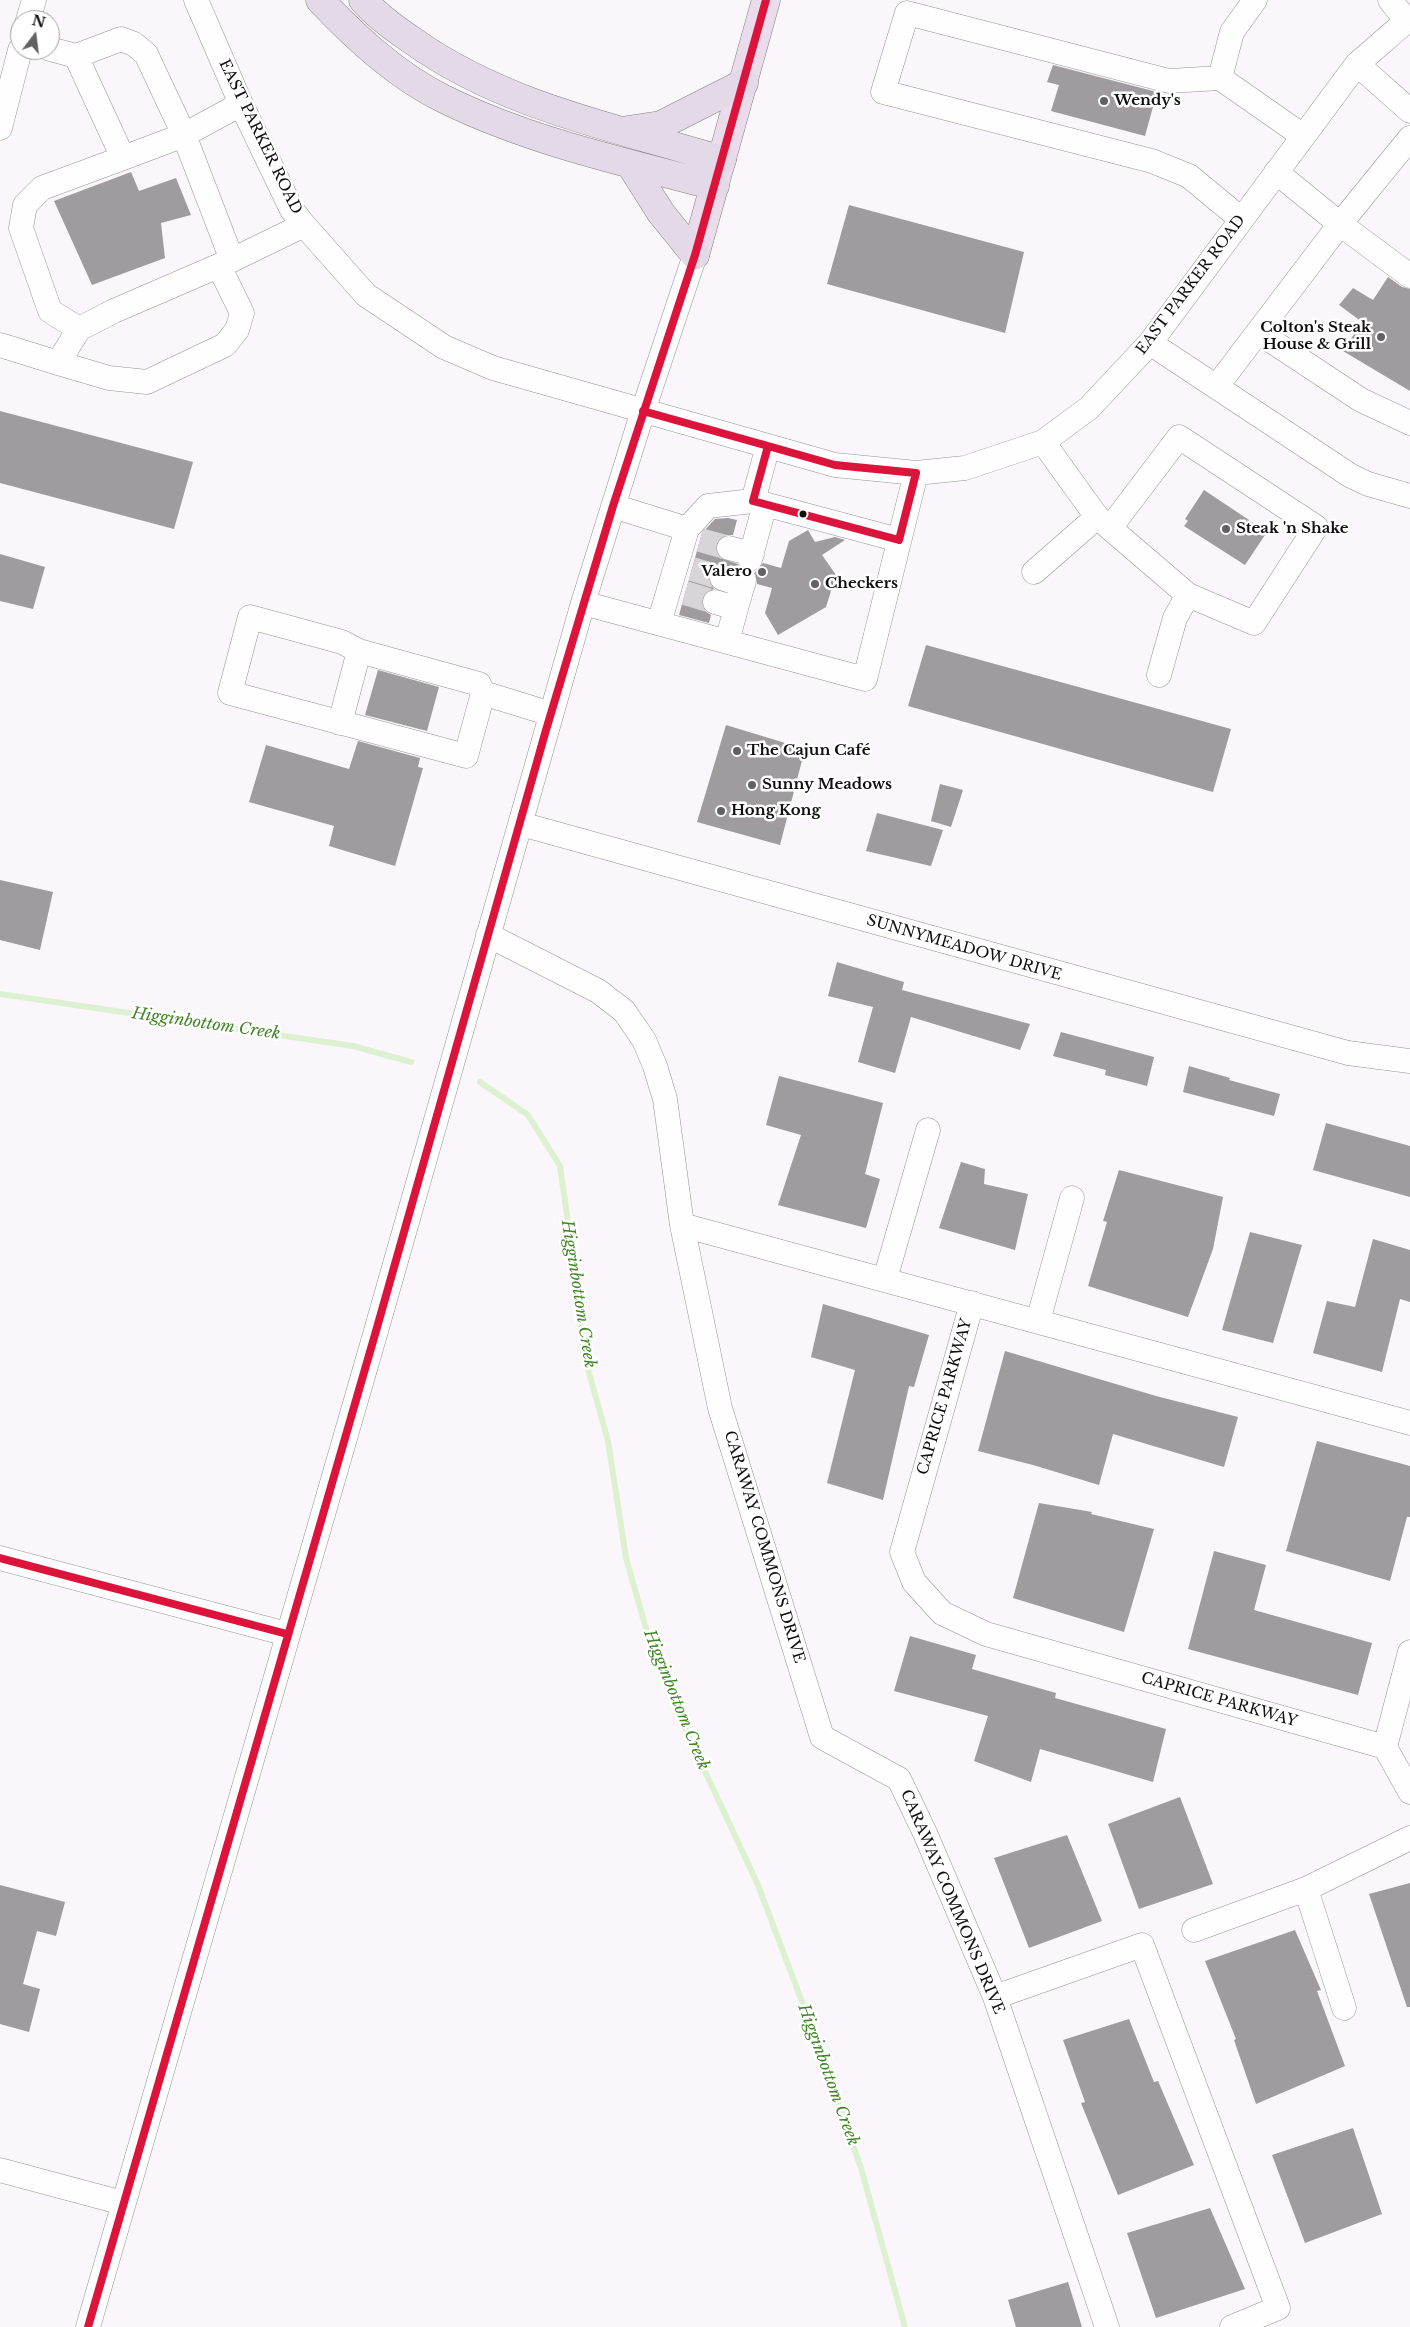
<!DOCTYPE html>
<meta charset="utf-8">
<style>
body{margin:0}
#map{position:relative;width:1410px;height:2327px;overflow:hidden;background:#fbf6fb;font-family:"Libre Baskerville",serif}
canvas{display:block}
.north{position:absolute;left:10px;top:10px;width:50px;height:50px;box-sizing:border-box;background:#fff;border:1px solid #9f9f9f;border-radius:50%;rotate:15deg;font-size:14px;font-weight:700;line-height:20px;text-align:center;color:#101010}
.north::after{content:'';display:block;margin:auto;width:18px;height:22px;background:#626062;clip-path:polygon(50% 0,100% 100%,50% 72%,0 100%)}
</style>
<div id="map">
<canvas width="1410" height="2327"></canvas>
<div class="north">N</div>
</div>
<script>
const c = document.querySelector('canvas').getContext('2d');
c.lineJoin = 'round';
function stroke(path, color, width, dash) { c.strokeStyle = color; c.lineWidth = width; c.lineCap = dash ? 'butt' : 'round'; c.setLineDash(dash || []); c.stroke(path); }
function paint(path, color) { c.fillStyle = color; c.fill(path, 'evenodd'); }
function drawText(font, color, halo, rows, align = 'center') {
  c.font = font + ' "Libre Baskerville",serif'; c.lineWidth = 5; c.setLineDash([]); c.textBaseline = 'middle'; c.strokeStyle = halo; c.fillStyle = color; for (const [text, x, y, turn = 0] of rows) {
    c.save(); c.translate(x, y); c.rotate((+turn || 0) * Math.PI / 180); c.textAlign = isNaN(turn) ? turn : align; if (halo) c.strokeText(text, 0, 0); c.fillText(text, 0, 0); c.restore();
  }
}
stroke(new Path2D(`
 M0,994l353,52 58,16
 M480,1082l48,33 32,51 15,105 8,80 25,90 18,117 25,88 38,91 69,148 55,146 48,137 44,159`), '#dcf1d0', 6);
paint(new Path2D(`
 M1053,65l104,27 -12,44 -94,-25 8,-26 -12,-3z
 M131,172l8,19 37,-13 15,37 -30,8 4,35 -73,27 -38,-84z
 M849,205l175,47 -19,81 -178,-49z
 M1388,277l14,10 8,2v102l-67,-40 19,-29 -23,-17 14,-17 20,12z
 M0,411l193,51 -19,67 -174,-46z
 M1204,490l63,42 -22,33 -61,-39 4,-5 -3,-2z
 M728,518l9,2 -4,15h-7l-6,3 -4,6v7l4,7 18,6 1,3 -20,-2 -10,8v8l5,8 -9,3 -3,13 3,6 6,4 -2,8 -30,-8 23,-82 13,-14z
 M808,530l7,12 20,-5 10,3 -23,15 14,20 -10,32 -48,28 -13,-22 7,-25 -15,-4 -2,-12 8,-9 18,5 8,-27z
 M0,554l45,13 -12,42 -33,-8z
 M926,645l305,84 -18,63 -305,-86z
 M378,670l61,17 -12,44 -62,-16z
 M726,725l79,24 -25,96 -83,-23z
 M358,741l62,17 -2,9 5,1 -28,98 -66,-20 5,-20 -85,-24 17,-57 83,24z
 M940,784l23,6 -12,37 -20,-6z
 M877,813l66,17 -12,36 -65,-15z
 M0,880l53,12 -13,58 -40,-10z
 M837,962l67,20 -2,8 128,34 -10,26 -109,-33 -16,56 -37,-11 15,-55 -45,-11z
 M1061,1032l93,25 -7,29 -42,-11 1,-5 -53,-14z
 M1189,1066l41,12 -1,2 51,14 -6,22 -91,-24z
 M779,1076l104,27 -18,71 15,5 -14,49 -88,-23 23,-70 -35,-10z
 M1326,1123l84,23v51l-97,-27z
 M961,1162l24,7 -1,15 44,10 -13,56 -76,-22z
 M1119,1170l104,27 -10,52 -25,68 -100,-31 19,-64 -4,-1z
 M1250,1232l52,13 -29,98 -51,-13z
 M1373,1239l37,11v52l-10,-3 -18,73 -69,-19 14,-52 28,6z
 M823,1304l106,31 -15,52 -5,-1 -26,114 -56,-17 28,-113 -44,-13z
 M1005,1351l151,45 82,21 -14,50 -111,-33 -14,51 -66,-20 -55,-14z
 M1317,1441l93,25v51h-3l-17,64 -104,-30z
 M1039,1503l53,9 -1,2 63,15 -30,103 -111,-34z
 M1214,1551l52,14 -12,45 118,33 -14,52 -170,-46z
 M910,1636l66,19 -4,14 84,24 -1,5 111,31 -13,53 -113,-33 -9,33 -57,-21 14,-45 -94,-25z
 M1180,1797l33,87 -74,25 -31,-85z
 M1067,1835l35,86 -73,27 -35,-90z
 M1410,1883v124h-3l-38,-113z
 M0,1885l65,17 -9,34 -19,-5 -14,53 17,5 -11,43 -29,-8z
 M1295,1930l26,60 -4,1 28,75 -89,38 -22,-64 2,-1 -31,-78z
 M1129,2019l25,63 4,-1 36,84 -76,30 -37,-92 4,-1 -22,-62z
 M1353,2128l29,86 -77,29 -33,-88z
 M1210,2208l35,81 -89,29 -29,-85z
 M1068,2282l14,45h-66l-8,-27z`), '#9f9b9f');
stroke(new Path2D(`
 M700,540l29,8
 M692,569l30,9
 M685,593l30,9`), '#d8d4d8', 24, [24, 12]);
const minor = new Path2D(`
 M196,0l45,104 51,106 12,15 62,70 78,52 49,21 342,97 81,8 49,-5 78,-26 46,-34 61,-65 207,-279 53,-46
 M1390,0l16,20
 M28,20l6,-20
 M50,49l26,7 47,102 61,-23 -38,-81 -12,-10 -13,-5 -45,17
 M1357,64l53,47
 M1220,78l12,-46 23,-32
 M241,104l-57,31 48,125 72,-35
 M0,128l20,-78
 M1276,172l64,52 70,52
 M1241,219l-52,-43 -37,-15 -269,-69 24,-79 262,68 51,-3 83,58
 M79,329l-29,-18 -29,-83 4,-23 17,-17 81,-30
 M1258,332l103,68 49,23
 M1150,343l201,133 17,8 42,12
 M0,345l58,18 21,-34 35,-18 118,-51
 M58,363l51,15 38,4 78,-37 12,-15 5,-17 -23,-47
 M1217,386l123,-162 70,-86
 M1043,442l54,75 91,78 66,28 62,-96 -137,-90 -69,91
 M753,501l15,-55
 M613,506l74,23 -28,94
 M687,529l21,-23 45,-5 146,39
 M729,548l23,6
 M750,559l15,-55
 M1034,572l63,-55
 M722,578l21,7
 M715,602l21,6
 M583,603l282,76 51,-206
 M727,641l17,-61
 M1159,675l16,-57 13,-23
 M483,693l-4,-9 -120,-33 -17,-9 -92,-25 -20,76 236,63 17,-63 68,21
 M340,723l19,-72
 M521,824l827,229 62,8
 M488,935l110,56 26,20 20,29 11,26 10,33 17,126 38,183 102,329 77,42 26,54 70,164 112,330
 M682,1225l728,198
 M885,1279l43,-149
 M972,1303l-70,249 12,30 28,31 44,21 399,113 25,45
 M1038,1321l34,-123
 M0,1558l287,76
 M1385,1747l25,-95
 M1306,1889l38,119
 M1194,1930l112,-41 104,-51
 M995,1997l147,-52 136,363 -46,19
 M0,2170l123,33
 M88,2327l288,-996 207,-728 60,-192 52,-156`);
const major = new Path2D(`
 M695,255l71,-255`);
const highway = new Path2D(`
 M320,0c36,38 77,76 124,99 85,42 180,63 271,87
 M363,0c14,16 32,29 50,41 91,65 204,87 309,119
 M628,130l33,-5 83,-42
 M630,164l31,49 34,42`);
stroke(minor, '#969496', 25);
stroke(major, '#838183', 29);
stroke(highway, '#838183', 29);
stroke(minor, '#fefefe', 24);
stroke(major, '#eadcea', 28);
stroke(highway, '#e4d9e7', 28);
stroke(new Path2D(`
 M643,411l125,35
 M768,446l67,19 81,8 -17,67 -146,-39z
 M0,1558l287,76
 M88,2327l288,-996 170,-601 67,-224 82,-251 71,-255`), '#dc143c', 8);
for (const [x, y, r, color] of [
 [1104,101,5,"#626062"],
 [1381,337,5,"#626062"],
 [803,514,4.5,"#101010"],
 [1226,529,5,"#626062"],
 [762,572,5,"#626062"],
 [815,584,5,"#626062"],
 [737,751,5,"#626062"],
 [752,785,5,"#626062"],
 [721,811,5,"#626062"]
]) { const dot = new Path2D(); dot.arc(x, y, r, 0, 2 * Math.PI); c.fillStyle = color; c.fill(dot); stroke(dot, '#fff', 2); }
drawText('bold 15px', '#101010', '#fff', [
 ["Wendy's",1114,101],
 ["Colton's Steak",1371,328,"right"],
 ["House & Grill",1371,345,"right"],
 ["Steak 'n Shake",1236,529],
 ["Valero",752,572,"right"],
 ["Checkers",825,584],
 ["The Cajun Café",747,751],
 ["Sunny Meadows",762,785],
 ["Hong Kong",731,811]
], 'left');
drawText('15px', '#101010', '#fff', [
 ["EAST PARKER ROAD",260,137,64],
 ["EAST PARKER ROAD",1191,285,-53],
 ["SUNNYMEADOW DRIVE",964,948,16],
 ["CAPRICE PARKWAY",945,1397,-74],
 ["CARAWAY COMMONS DRIVE",764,1547,73],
 ["CAPRICE PARKWAY",1219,1700,16],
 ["CARAWAY COMMONS DRIVE",952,1902,67]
]);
drawText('italic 16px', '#418626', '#fff', [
 ["Higginbottom Creek",206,1024,8],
 ["Higginbottom Creek",578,1294,81],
 ["Higginbottom Creek",676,1700,68],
 ["Higginbottom Creek",828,2075,70]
]);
</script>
